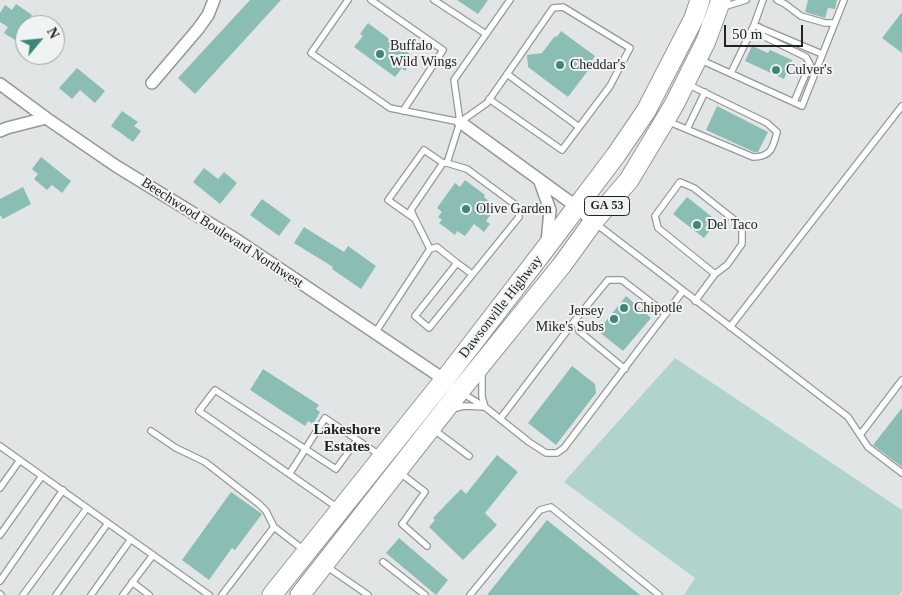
<!DOCTYPE html>
<style>
body{margin:0}
#map{position:relative;width:902px;height:595px;overflow:hidden;background:#e2e5e5;font-family:"Times New Roman",serif}
canvas{display:block}
.north{position:absolute;left:15px;top:15px;width:50px;height:50px;box-sizing:border-box;background:#eff3f2;border:1px solid #9da09f;border-radius:50%;rotate:62deg;font-size:14px;font-weight:700;line-height:20px;text-align:center;color:#222423}
.north::after{content:'';display:block;margin:auto;width:18px;height:22px;background:#40857b;clip-path:polygon(50% 0,100% 100%,50% 72%,0 100%)}
.scale{position:absolute;left:724px;top:25px;width:79px;height:22px;box-sizing:border-box;border:2px solid #222423;border-top:0;padding-left:6px;font-size:15px;line-height:18px;white-space:nowrap;color:#222423;-webkit-text-stroke:4px #eff3f2;paint-order:stroke}
</style>
<div id="map">
<canvas width="902" height="595"></canvas>
<div class="north">N</div>
<div class="scale">50 m</div>
</div>
<script>
const c = document.querySelector('canvas').getContext('2d');
c.lineJoin = 'round';
function paint(path, color) { c.fillStyle = color; c.fill(path, 'evenodd'); }
function stroke(path, color, width, dash) { c.strokeStyle = color; c.lineWidth = width; c.lineCap = dash ? 'butt' : 'round'; c.setLineDash(dash || []); c.stroke(path); }
function drawText(font, color, halo, rows, align = 'center') {
  c.font = font + ' "Times New Roman",serif'; c.lineWidth = 4; c.setLineDash([]); c.textBaseline = 'middle'; c.strokeStyle = halo; c.fillStyle = color; for (const [text, x, y, turn = 0] of rows) {
    c.save(); c.translate(x, y); c.rotate((+turn || 0) * Math.PI / 180); c.textAlign = isNaN(turn) ? turn : align; if (halo) c.strokeText(text, 0, 0); c.fillText(text, 0, 0); c.restore();
  }
}
paint(new Path2D(`
 M675,358l227,152v82l-3,3h-215l11,-17 -131,-96z`), '#b0d3cc');
paint(new Path2D(`
 M250,0h31l-86,94 -17,-16z
 M457,0h31l-10,14z
 M808,0h29l-2,9 -7,-1 -3,10 -20,-6z
 M16,4l16,11 -7,10v21l-9,-7 -1,1 -11,-7 4,-6 -8,-5v-9l5,-8 7,5z
 M902,12v41l-20,-15z
 M368,23l43,32 -4,6 4,2 -6,8 -3,-3 -7,9 -41,-30 9,-11 -3,-2z
 M561,31l34,25 -4,6 2,2 -25,33 -40,-30 -1,-12 15,-2 13,-17 2,1z
 M752,46l16,7 2,-3 22,10 -8,19 -39,-18z
 M77,68l28,23 -10,12 -15,-13 -8,9 -13,-11z
 M717,106l51,26 -10,20h-4l-48,-22z
 M122,111l16,11 -4,4 7,5 -8,11 -22,-16z
 M41,157l30,24 -9,12 -10,-8 -5,5 -13,-11 4,-5 -6,-5z
 M204,168l14,11 6,-7 13,11 -17,21 -27,-22z
 M465,180l20,15 -1,2 6,5 -2,3 6,5 -8,11 4,3 -6,8 -10,-8 -9,12 -8,-5 -2,4 -16,-12 3,-3 -4,-3 4,-5 -5,-4 18,-25 5,4z
 M23,187l8,17 -28,15 -3,-4v-16z
 M687,197l30,24 -13,17 -31,-24z
 M262,199l29,21 -12,16 -29,-21z
 M304,227l40,25 4,-6 28,20 -15,23 -29,-20 1,-2 -39,-24z
 M626,296l25,22 -28,33 -25,-20z
 M572,366l23,18 1,9 -40,52 -28,-22z
 M263,369l56,36 -3,4 4,3 -7,12 -5,-3 -3,5 -55,-36z
 M902,408v59l-29,-22z
 M497,455l21,17 -33,41 12,12 -34,35 -34,-33 6,-7 -2,-2 28,-29 5,5z
 M231,492l31,22 -27,36 -3,-2 -23,32 -27,-20z
 M547,520l93,75h-153z
 M399,538l49,42 -12,15 -50,-42z`), '#8abeb5');
const lane = new Path2D(`
 M348,0l-37,53 79,55 70,14 27,-19 66,-95 10,-1 67,41 -20,38 -48,64 -73,-51
 M371,0l72,50 -40,61
 M434,0l52,34
 M777,0l8,4 16,12 24,7h9
 M723,7l23,-7
 M758,27l64,27
 M759,27l4,9 43,21 4,7 -16,38
 M701,60l101,46 42,-106
 M731,73l23,-48 9,-25
 M507,74l72,53
 M667,121l86,36c18,0 20,-9 24,-25l-10,-9 -80,-39
 M687,129l18,-37
 M414,217l-3,-7 32,-47
 M595,223l253,194 20,30 34,26
 M430,249l-15,-30 -27,-19 36,-50 19,13h4
 M457,263l15,11
 M695,301l20,-27 12,-9 15,-21v-18l-48,-38 -14,-6 -25,34 3,12 57,46
 M730,327l76,-98 96,-123
 M375,333l55,-84 7,-2 20,16 -42,53 14,12 90,-111 -2,-11 -50,-37 -20,-6 13,-41 -6,-42 56,-80
 M625,369l-46,-38 -3,-12 32,-39h14l44,34
 M462,393l23,14 44,35 17,11h11l7,-5 119,-157
 M452,409l12,-3 21,1 -3,-10v-25
 M500,419l76,-100
 M433,429l36,27
 M151,431l25,17 29,14 54,42 7,7 8,16
 M860,435l42,-55
 M0,446l209,149
 M399,472l26,20 -23,32 25,22
 M290,473l35,-55 56,38
 M0,488l20,-28
 M338,508l-139,-97 16,-21 121,79 21,-29
 M0,535l42,-59
 M383,562l42,33
 M326,566l42,29
 M0,581l63,-91
 M132,582l17,13
 M0,594l1,1
 M23,595l64,-87
 M56,595l52,-72
 M91,595l40,-56
 M123,595l30,-40
 M222,595l52,-68 31,24
 M470,595l70,-85 11,-3 108,88`);
const street = new Path2D(`
 M152,83l46,-54 10,-14 6,-15
 M0,84l46,34 70,48 121,74 211,142
 M460,122l117,85 16,15
 M0,131l7,-3 39,-10
 M539,179l11,31 -3,33`);
const primary = new Path2D(`
 M272,595l173,-216 100,-130 71,-94 30,-44 48,-93 6,-18
 M300,595l159,-203 103,-127 31,-43 36,-42 45,-75 32,-64 15,-41`);
stroke(lane, '#959898', 8);
stroke(street, '#959898', 14);
stroke(primary, '#959898', 21);
stroke(lane, '#fff', 5.5);
stroke(street, '#fff', 11);
stroke(primary, '#fff', 19);
for (const [x, y, r, color] of [
 [380,54,5,"#40857b"],
 [560,65,5,"#40857b"],
 [776,70,5,"#40857b"],
 [466,209,5,"#40857b"],
 [697,225,5,"#40857b"],
 [624,308,5,"#40857b"],
 [614,319,5,"#40857b"]
]) { const dot = new Path2D(); dot.arc(x, y, r, 0, 2 * Math.PI); c.fillStyle = color; c.fill(dot); stroke(dot, '#eff3f2', 2); }
for (const [x, y, w] of [
 [607,206,45]
]) { const box = new Path2D(); box.roundRect(x - w / 2, y - 9.5, w, 19, 4); c.fillStyle = '#eff3f2'; c.fill(box); stroke(box, '#222423', 1); }
drawText('bold 12px', '#222423', null, [
 ["GA 53",607,206]
]);
drawText('14px', '#222423', '#eff3f2', [
 ["Buffalo",390,46],
 ["Wild Wings",390,62],
 ["Cheddar's",570,65],
 ["Culver's",786,70],
 ["Olive Garden",476,209],
 ["Del Taco",707,225],
 ["Chipotle",634,308],
 ["Jersey",604,311,"right"],
 ["Mike's Subs",604,327,"right"]
], 'left');
drawText('14px', '#222423', '#eff3f2', [
 ["Beechwood Boulevard Northwest",222,233,33],
 ["Dawsonville Highway",501,307,-52]
]);
drawText('bold 15px', '#222423', '#eff3f2', [
 ["Lakeshore",347,430],
 ["Estates",347,447]
]);
</script>
